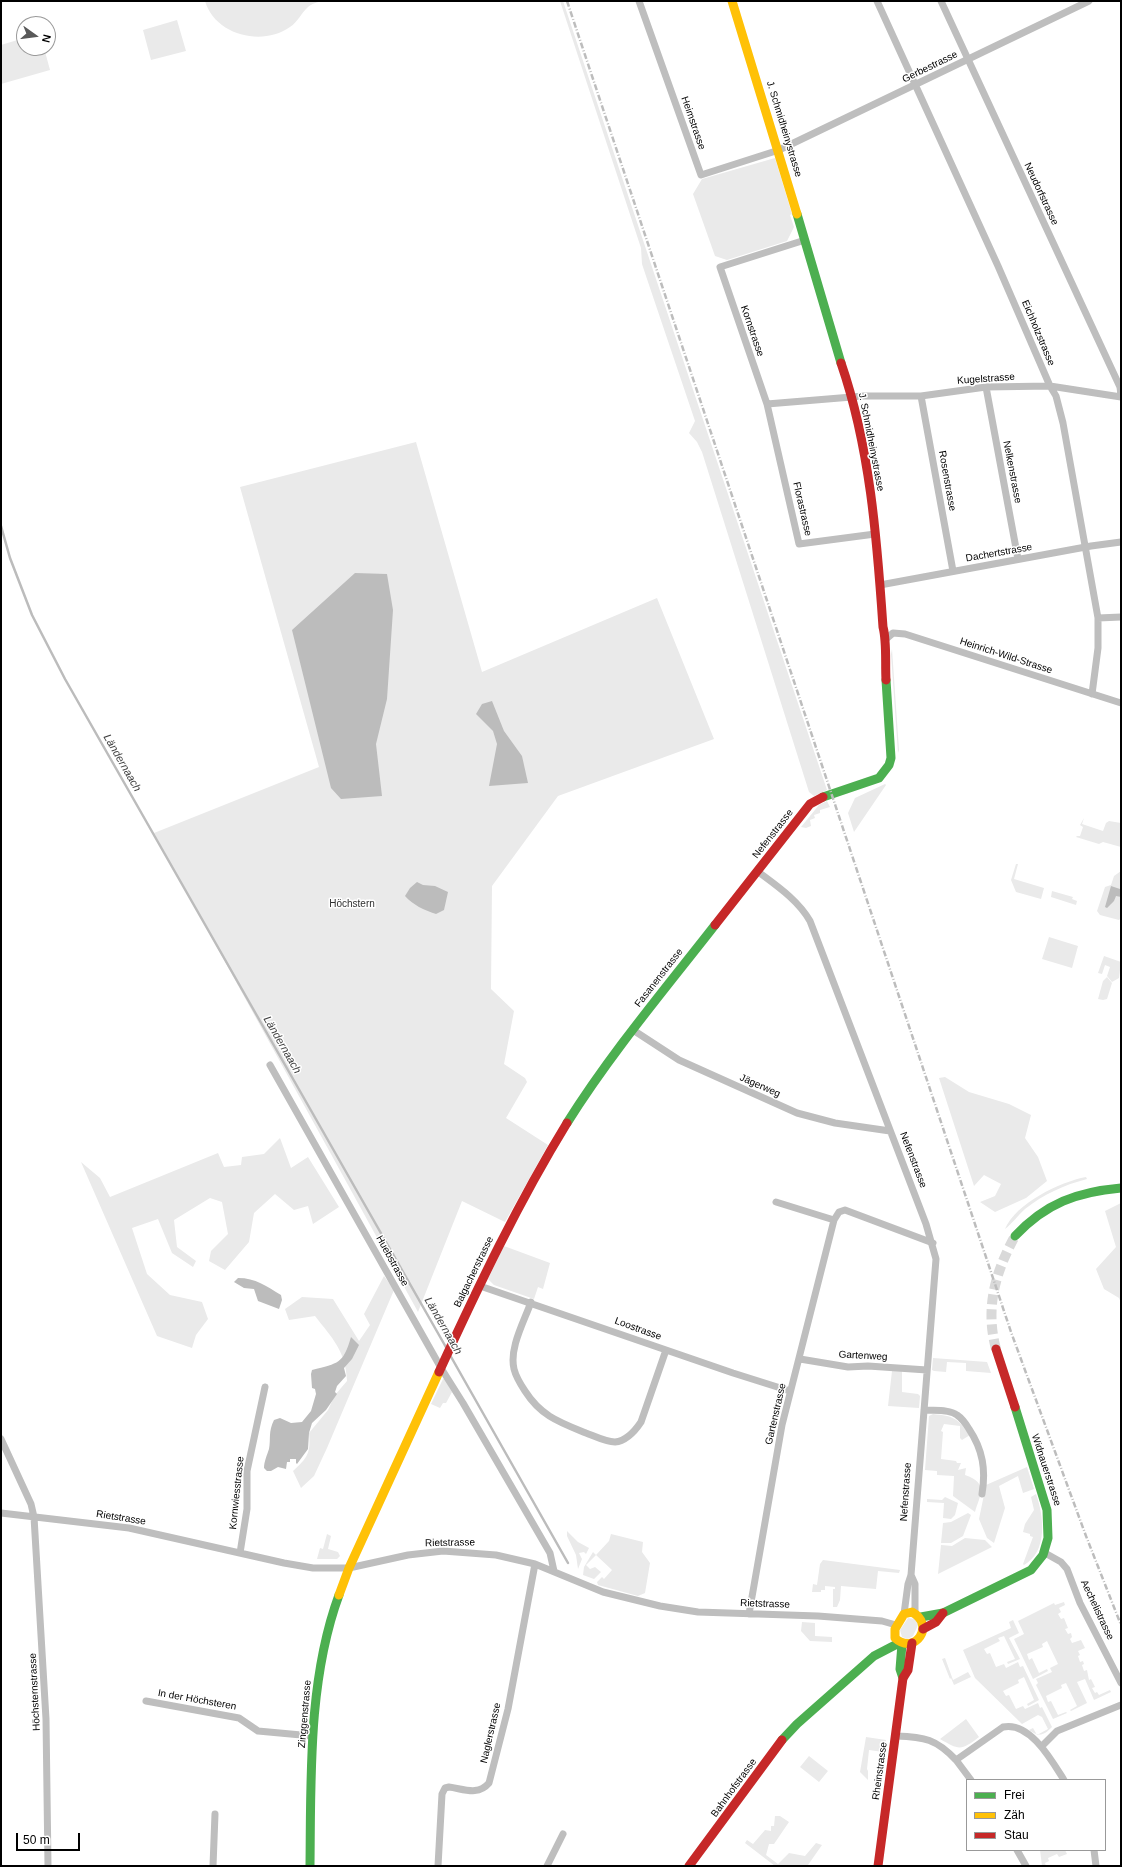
<!DOCTYPE html>
<meta charset="utf-8">
<style>
body{margin:0}
#map{position:relative;width:1122px;height:1867px;overflow:hidden;background:#fff;font-family:Helvetica,sans-serif}
canvas{display:block}
.frame{position:absolute;inset:0;border:2px solid #000;pointer-events:none}
.legend{position:absolute;left:966px;top:1779px;width:140px;height:72px;box-sizing:border-box;background:#fff;border:1px solid #999;margin:0;padding:5px 7px;list-style:none;font-size:12px;color:#000}
.legend li{display:flex;align-items:center;gap:8px;height:20px}
.legend b{width:20px;border:1px solid #999}
.north{position:absolute;left:16px;top:16px;width:40px;height:40px;box-sizing:border-box;background:#fff;border:1px solid #999;border-radius:50%;rotate:104deg;font-size:11px;font-weight:700;line-height:16px;text-align:center;color:#000}
.north::after{content:'';display:block;margin:auto;width:14px;height:18px;background:#595959;clip-path:polygon(50% 0,100% 100%,50% 72%,0 100%)}
.scale{position:absolute;left:16px;top:1833px;width:64px;height:18px;box-sizing:border-box;border:2px solid #000;border-top:0;padding-left:5px;font-size:12px;line-height:14px;white-space:nowrap;color:#000;-webkit-text-stroke:3px #fff;paint-order:stroke}
</style>
<div id="map">
<canvas width="1122" height="1867"></canvas>
<div class="frame"></div>
<ul class="legend">
<li><b style="height:5px;background:#4caf50"></b>Frei</li>
<li><b style="height:5px;background:#ffc107"></b>Zäh</li>
<li><b style="height:5px;background:#c62828"></b>Stau</li>
</ul>
<div class="north">N</div>
<div class="scale">50 m</div>
</div>
<script>
const c = document.querySelector('canvas').getContext('2d');
c.lineJoin = 'round';
function paint(path, color) { c.fillStyle = color; c.fill(path, 'evenodd'); }
function stroke(path, color, width, dash) { c.strokeStyle = color; c.lineWidth = width; c.lineCap = dash ? 'butt' : 'round'; c.setLineDash(dash || []); c.stroke(path); }
function drawText(font, color, halo, rows, align = 'center') {
  c.font = font + ' Helvetica,sans-serif'; c.lineWidth = 3; c.setLineDash([]); c.textBaseline = 'middle'; c.strokeStyle = halo; c.fillStyle = color; for (const [text, x, y, turn = 0] of rows) {
    c.save(); c.translate(x, y); c.rotate((+turn || 0) * Math.PI / 180); c.textAlign = isNaN(turn) ? turn : align; if (halo) c.strokeText(text, 0, 0); c.fillText(text, 0, 0); c.restore();
  }
}
paint(new Path2D(`
 M205,1h117c-4,1 -11,3 -14,6 -7,6 -10,15 -18,20 -28,20 -75,8 -85,-26z
 M560,1h3l264,789 -13,6 -5,-4 -107,-340 -5,-10 -8,-9 6,-12 -48,-142 -5,-15 -1,-16z
 M177,20l9,31 -35,9 -8,-30z
 M24,38v10h20l6,22 -49,14v-39z
 M775,158l17,56 -2,1 4,12 -7,14 -60,19 -12,-4 -22,-62 9,-15z
 M416,442l66,230 175,-74 57,141 -156,57 -66,90 -1,103 23,22 -10,53 21,14 2,4 -21,36 42,27 -43,77 -43,-21 -44,111 -264,-479 165,-66 -79,-280z
 M892,649l7,101 -1,3 -7,-99z
 M885,784l1,1 -32,47 -6,-19 7,-15z
 M827,801l3,6 -10,3v3l-6,2 1,3 -5,2 1,6 -5,2 -5,-1 18,-22z
 M1084,818l-2,6 21,7 3,-8 3,-2 12,2v24l-18,-5 -4,2 -23,-7 1,-1h3l3,-9 -3,-2z
 M1016,864h2l-4,15 30,9 -3,11 -25,-7 -5,-12z
 M1121,871v47l-2,2 -19,-5 -3,-4 8,-24 6,-2 3,-9z
 M1052,891l21,6 -1,2 5,2 -1,4 -25,-8z
 M1049,937l29,9 -6,22 -30,-9z
 M1104,956l17,6 -2,16 -7,4 -5,-6 3,-9 -5,-2 -3,9 -4,-1z
 M1107,977l5,6 -5,16 -4,1 -5,-1 5,-18z
 M945,1077l24,15 40,12 22,11 -6,23 13,19 9,24 -21,17 -31,14 -15,-10 15,-6 6,-12 -17,-9 -10,11 -35,-108z
 M280,1138l11,30 17,-11 31,50 -26,17 -5,-18 -14,4 -19,-16 -21,19 -5,29 -24,28 -16,-9 2,-10 17,-17 -6,-32 -12,-4 -36,22 3,27 19,14 -3,6 -21,-14 -14,-34 -26,9 15,46 23,21 32,7 6,17 -12,16 -4,13 -35,-12 -76,-174 19,16 10,19 108,-44 6,14 17,-2 1,-8 22,-3z
 M1086,1177l1,2c-23,6 -43,15 -62,30 -7,6 -13,15 -20,20 11,-26 55,-47 81,-52z
 M1121,1203v100l-2,-5 -15,-9 -8,-20 20,-22 -11,-36z
 M504,1246l46,17 -7,26 -5,-2 -4,12 -40,-14 -6,-6z
 M384,1276l10,14 -67,158 -13,28 -13,12 -8,-17c14,-13 18,-17 16,-38l19,-23 7,-15 12,-14c-1,-30 -15,-43 -32,-65l-26,4 -4,-11 17,-12 31,2 26,42 11,-16 -6,-11z
 M933,1358l54,4 4,11 -25,-2v-8l-19,-1 -1,10 -12,-1 -2,-1z
 M892,1371h10v21l16,2 2,2 -1,12 -31,-2z
 M443,1379h2l7,13 -6,11h-3l-3,5 -9,-4z
 M933,1414c21,2 24,4 37,21l-8,5 -2,-2v-12l-16,-2 -3,7 2,1 -2,27 15,2 1,2h4l-3,7 8,-2 -1,7c24,8 15,20 10,37l-22,-16 1,-20 -17,-1v-4l-12,-1 4,-54z
 M1027,1467l7,22 -11,4 -5,-17 -19,10 6,22 -11,35 -7,-5 -8,-19 7,-34z
 M1036,1494c8,22 12,58 -12,71l-1,-1 10,-27 -3,-1v-2l-7,-2 2,-8 9,-14 -3,-13z
 M945,1497l13,6 -3,12 -4,4 -8,-1 1,-15 -17,-1v-3l15,1z
 M968,1513l3,2 -8,21 -12,7h-10l2,-20 8,-1z
 M567,1531l11,11 11,6 -3,6 -2,-2 -5,1 3,6 -4,10 -2,-14 -9,-19z
 M327,1534l4,2 -3,13 10,3 2,4 -3,3h-20l3,-11 3,1z
 M611,1534l32,8 -1,10 8,11 -5,30 -7,3 -40,-11 -1,-3 5,-5 2,2 8,-9 -16,-15 -10,10 4,4 5,-2 6,5 -7,7 -11,-4 1,-8 9,-15 3,3 13,-14z
 M965,1538l20,2 7,7 -54,27 3,-29 11,1z
 M823,1560l77,10 -1,3 -21,-2 -2,18 -35,-3 -1,14 -3,7h-4v-18h2v-2l-10,-1v4h-4v2h-9l1,-8 4,1 3,-21z
 M1064,1602l1,3 -6,3 2,4 -3,2 3,5 3,-1 4,10 -3,1 3,5 3,-1 1,4 -2,2 2,4 9,-3 4,8 -7,3 2,4 -2,1 2,6 3,-1 1,3 -2,1 2,6 3,-1 2,10 2,-1 4,8 -3,1 3,5 2,-1 2,3 11,-5 1,2 -17,8 -9,-21 -8,3 10,21 -16,8 -1,-1 7,-4 -11,-23 -5,2 1,3 -16,8 2,6 3,-1 7,14 8,-3 1,1 -14,6 -17,-34 2,-2 -2,-4 16,-7 -2,-4 8,-4 -11,-23 -5,3 1,3 -16,7 2,6 3,-2 7,15 8,-4 1,2 -15,8 -19,-40 10,-5 -6,-13 36,-18 1,2z
 M908,1618l7,1 3,6 -5,11 -5,3 -6,-2 -2,-7z
 M1013,1620l6,13 -10,5 11,21 -12,5 -1,-2 8,-3 -11,-23 -6,2 2,3 -16,8 3,5 3,-1 6,14 8,-3 2,4 12,-6 2,5 3,-1 16,34 -11,6 -1,-2 7,-4 -10,-23 -6,3 1,3 -16,8 3,5 3,-1 7,14 7,-3 2,3 13,-6 2,5 2,-1 10,20c-9,9 -13,10 -23,3l4,-2 4,7 11,-6 -6,-12 -4,-2 -16,9 -47,-46 -12,-28 48,-22 -2,-6z
 M802,1622l13,1v13l17,1v5l-22,-1 -9,-10z
 M945,1658l8,22 15,-8 3,5 -17,8 -3,-7 -1,1 -8,-20z
 M966,1719l13,18c-18,14 -20,13 -39,2z
 M866,1737l20,3v18h-4l1,-6 -14,-2 -2,19 1,2v9l-8,-8z
 M809,1756l19,15 -9,11 -19,-15z
 M775,1816h5l9,6 -15,22h-5l-3,11 12,9 11,-11 16,3 11,-13 6,2 -14,20 -33,1 -30,-23 2,-3 6,4 12,-14 6,1v-5h3z
 M1040,1850h25l2,4 -8,3 -2,-3 -9,4 1,3 -4,2 1,3h-4z`), '#eaeaea');
paint(new Path2D(`
 M355,573l32,1 6,36 -6,89 -11,45 6,52 -41,3 -10,-11 -39,-158z
 M492,701l12,30 18,25 6,27 -39,3 8,-42 -4,-13 -17,-17 6,-10z
 M417,882l6,3 12,1 13,6 -4,18 -8,4c-12,-4 -23,-9 -31,-18l5,-8z
 M1121,885v12l-5,-1 -2,5 -7,7 -2,-1 6,-21 9,3z
 M238,1278c18,0 28,8 43,17l1,5 -3,9 -21,-8 -4,-12 -10,-1 -10,-6z
 M351,1337l8,8 -7,14 -8,9 2,8 -9,10 -2,6 2,2 -11,16 -14,13 -3,10 -1,16 -11,15 -1,-1v-4h-6v3h-3l-1,7 -8,-2 -7,4h-4l-3,-3c0,-6 3,-13 5,-19 2,-10 -1,-17 5,-29l6,-2 11,5 11,-1 9,-11 5,-17 -1,-5 -3,-1 -1,-14 1,-4c27,-7 31,-6 39,-33z`), '#bcbcbc');
stroke(new Path2D(`
 M1,526l9,32 22,57 33,64 382,670
 M450,1355l118,208`), '#bcbcbc', 2.5);
stroke(new Path2D(`
 M996,1349c-11,-41 -1,-76 19,-113`), '#d9d9d9', 10, [10, 5]);
stroke(new Path2D(`
 M639,1l62,174 78,-25 310,-149
 M877,1l121,265 52,120 6,10 7,27 35,195v30l-6,46
 M941,1l179,386 1,8
 M805,240l-85,27 47,137 97,-8h57l65,-9 64,-1 71,11
 M986,387l32,172
 M921,396l32,175
 M767,404l32,140 76,-10
 M880,585l211,-39 30,-4
 M1098,618l23,-1
 M886,639l7,-6 12,1 216,69
 M757,871c20,15 41,29 53,50l116,303 10,35 -25,316 -3,9 -4,30
 M633,1030l46,30 118,53 38,10 55,8
 M270,1065l171,303 22,35 87,150 4,18
 M776,1202l58,18
 M480,1286l253,87 57,18
 M531,1302c-7,20 -22,46 -17,67 2,8 7,16 11,22 16,25 34,31 61,42 8,3 20,9 29,9 11,-1 20,-11 26,-20l25,-72
 M800,1359l48,8 20,-1 59,4
 M924,1410c10,1 25,-1 33,5 6,4 9,9 12,14 14,21 17,41 13,65
 M1,1439l30,65 3,13 12,202 2,147
 M1,1513l128,15 155,35 29,5h36l59,-13 35,-4 53,4 39,9 68,28 57,14 38,6 120,4 64,5 14,4
 M240,1553l7,-44v-38l18,-84
 M1045,1553l16,9 6,7 13,34 41,80
 M911,1575l4,9v29
 M749,1614l33,-189 52,-205 5,-8 6,-2 88,33
 M146,1701l93,17 19,13 54,5
 M896,1736c29,1 40,3 60,24l47,-33c27,-6 49,34 61,53
 M1042,1746l15,-15 64,-26
 M956,1760l15,20
 M1017,1850l9,16
 M1094,1850l2,16
 M213,1866l2,-52
 M438,1866l4,-72 3,-6 4,-1c15,2 29,9 40,-4l19,-74 27,-145
 M547,1866l16,-32`), '#bebebe', 7);
stroke(new Path2D(`
 M797,214l44,149
 M823,797l56,-19 10,-13 2,-7 -5,-78
 M567,1123c44,-70 98,-134 148,-198
 M1015,1236c31,-33 62,-44 106,-48
 M921,1617l22,-4 88,-43 12,-15 5,-17 -1,-28 -32,-103
 M902,1644l-2,25 3,9
 M782,1740l15,-16 77,-68 25,-13
 M310,1866c1,-89 -2,-187 29,-271`), '#4caf50', 9);
stroke(new Path2D(`
 M732,1l65,213
 M339,1595l10,-27 90,-196
 M912,1612c24,13 3,44 -17,26v-9l9,-15z`), '#ffc107', 9);
stroke(new Path2D(`
 M841,363c29,84 36,176 42,264 4,15 2,36 3,53
 M715,925l95,-121 13,-7
 M996,1349l19,58
 M439,1372c39,-85 79,-169 128,-249
 M923,1629l13,-7 7,-9
 M689,1866l93,-126
 M878,1866l25,-188 5,-8 4,-27`), '#c62828', 9);
stroke(new Path2D(`
 M567,1l444,1331 75,204 35,89`), '#bdbdbd', 2.5, [6, 2, 1, 2]);
drawText('10px', '#000', '#fff', [
 ["Gerbestrasse",930,67,-26],
 ["Heimstrasse",693,123,71],
 ["J. Schmidheinystrasse",784,129,73],
 ["Neudorfstrasse",1041,194,65],
 ["Kornstrasse",752,331,71],
 ["Eichholzstrasse",1038,333,67],
 ["Kugelstrasse",986,379,-4],
 ["J. Schmidheinystrasse",871,442,79],
 ["Nelkenstrasse",1012,472,79],
 ["Rosenstrasse",947,481,80],
 ["Florastrasse",802,509,77],
 ["Dachertstrasse",999,553,-10],
 ["Heinrich-Wild-Strasse",1006,656,18],
 ["Nefenstrasse",773,834,-52],
 ["Fasanenstrasse",659,978,-52],
 ["Jägerweg",760,1086,24],
 ["Nefenstrasse",913,1160,69],
 ["Huebstrasse",392,1261,61],
 ["Balgacherstrasse",474,1272,-64],
 ["Loostrasse",638,1329,20],
 ["Gartenweg",863,1356,3],
 ["Gartenstrasse",776,1414,-77],
 ["Widnauerstrasse",1046,1470,72],
 ["Nefenstrasse",906,1492,-86],
 ["Kornwiesstrasse",237,1493,-84],
 ["Rietstrasse",121,1518,9],
 ["Rietstrasse",450,1543,-1],
 ["Rietstrasse",765,1604,2],
 ["Aechelistrasse",1097,1610,65],
 ["Höchsternstrasse",35,1692,-93],
 ["In der Höchsteren",197,1700,10],
 ["Zinggenstrasse",305,1714,-85],
 ["Naglerstrasse",491,1733,-77],
 ["Rheinstrasse",880,1771,-82],
 ["Bahnhofstrasse",734,1788,-54]
]);
drawText('10px', '#303030', '#fff', [
 ["Höchstern",352,904]
]);
drawText('italic 11px', '#414141', '#fff', [
 ["Ländernaach",122,763,60],
 ["Ländernaach",282,1045,60],
 ["Ländernaach",443,1326,60]
]);
</script>
